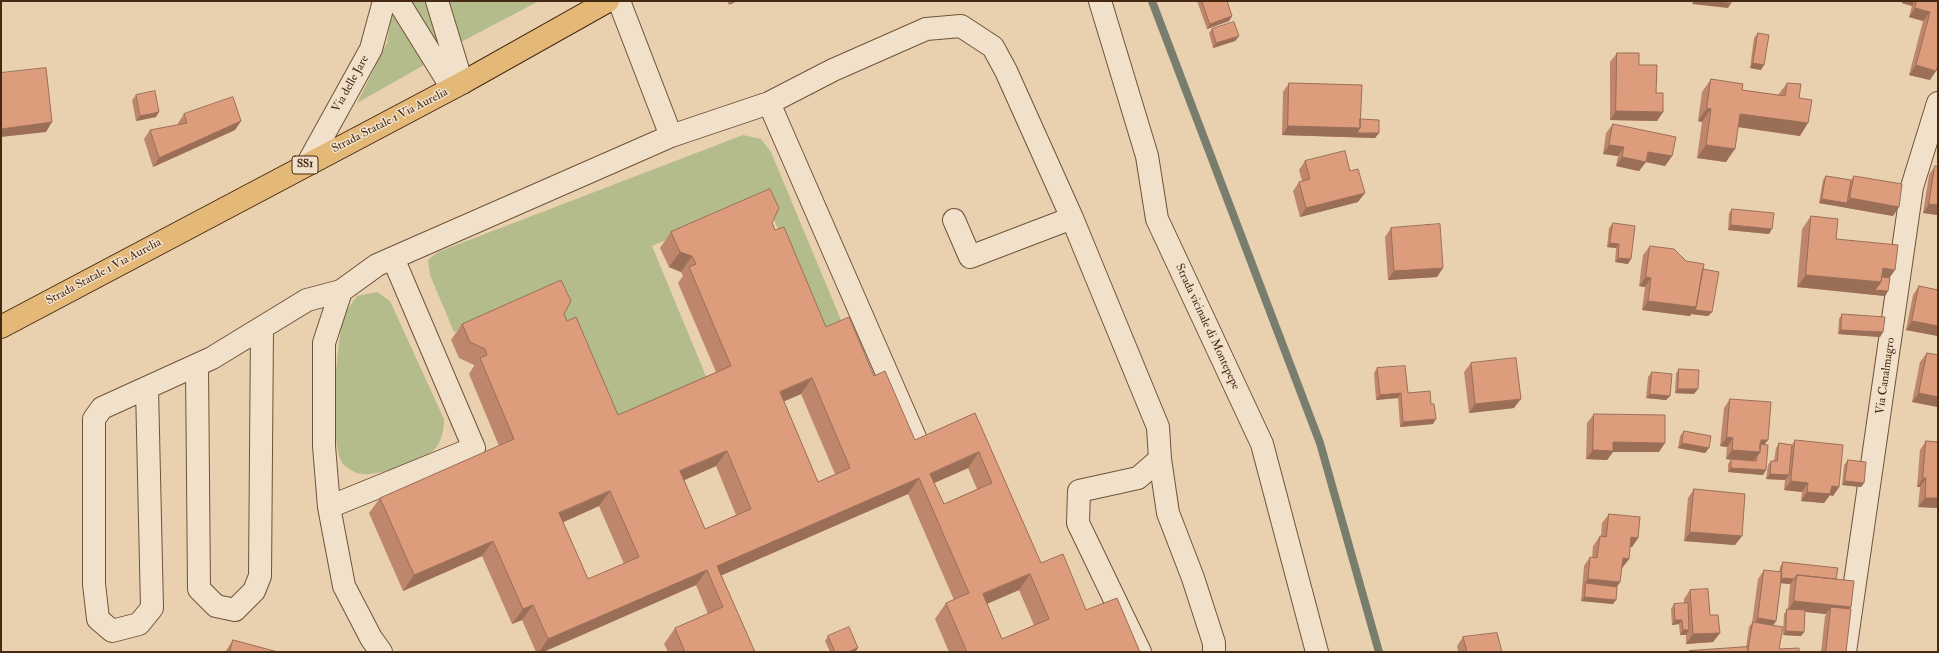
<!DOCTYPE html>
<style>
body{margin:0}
#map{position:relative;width:1939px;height:653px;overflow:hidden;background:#e9d0ae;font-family:"IM FELL Double Pica",serif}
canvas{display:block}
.frame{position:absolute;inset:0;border:2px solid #462912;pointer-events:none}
</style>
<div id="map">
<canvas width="1939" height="653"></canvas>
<div class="frame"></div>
</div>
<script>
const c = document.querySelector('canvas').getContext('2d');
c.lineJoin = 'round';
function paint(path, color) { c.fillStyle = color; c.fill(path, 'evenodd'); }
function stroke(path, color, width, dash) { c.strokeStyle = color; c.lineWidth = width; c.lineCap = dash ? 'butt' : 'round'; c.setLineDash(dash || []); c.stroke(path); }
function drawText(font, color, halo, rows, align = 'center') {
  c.font = font + ' "IM FELL Double Pica",serif'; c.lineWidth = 3; c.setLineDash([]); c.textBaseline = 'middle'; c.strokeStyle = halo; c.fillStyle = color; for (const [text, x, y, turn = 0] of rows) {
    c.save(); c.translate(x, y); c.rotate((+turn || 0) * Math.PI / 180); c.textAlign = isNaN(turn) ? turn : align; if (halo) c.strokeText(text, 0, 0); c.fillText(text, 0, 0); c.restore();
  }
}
paint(new Path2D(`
 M408,1h20l16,61z
 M449,1h90l-78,41z
 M392,10l32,55 -67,38 30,-60z
 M743,135l18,4 10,13 72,173 -21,9 -57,-136 -113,48 56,135 -99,42 -56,-133 -99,42 -24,-57 -2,-15 10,-8z
 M377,292l13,9 54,118c0,10 -2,23 -10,31 -12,11 -61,29 -77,23 -4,-1 -10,-6 -13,-8 -16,-16 -8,-129 1,-151 3,-6 8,-12 12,-18z`), '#b4bc8c');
stroke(new Path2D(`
 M1152,1l168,442 59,209`), '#777e6d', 8);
const minor = new Path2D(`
 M398,1l54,87
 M437,1l25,82
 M619,1l52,135
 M1100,1l47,155 10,63 105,225 55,208
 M769,103l148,339
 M308,163l63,-114 13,-48
 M954,220l16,37 102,-39
 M197,365l2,224 17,17 19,4 19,-19 6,-15 2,-248
 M147,388l5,220 -13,16 -27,7 -14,-12 -4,-35v-165l8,-11 110,-50 95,-58 34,-9
 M1160,459l8,54 25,65 21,65v9
 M329,507l145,-59 -81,-190
 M381,652l-10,-14 -27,-52 -15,-79 -5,-61v-103l17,-52 36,-26 294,-129 98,-33 64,-33 93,-41 35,-3 32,21 13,24 66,147 86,209 2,32 -22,19 -59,13 -1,32 62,129
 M1845,652l67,-465 26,-84`);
const major = new Path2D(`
 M1,327l461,-244 146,-82`);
stroke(minor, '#6f5339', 24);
stroke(major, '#462912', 24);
stroke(minor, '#f1e0ca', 22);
stroke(major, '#e4b877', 22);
paint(new Path2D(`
 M727,1h10l-8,4z
 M1197,1h30l5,15 -3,5 -22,8z
 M1902,1h36l-8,79 -21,-5 14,-54 -14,-4 3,-11 -10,-3z
 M1212,29l27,7 -4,5 -22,7 -4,-15z
 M1758,33l3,37 -11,-2 4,-30z
 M1617,53l22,12 17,28 7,19 -6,9 -47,-1v-58z
 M1711,79l31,11 36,5 9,-12 12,15 1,38 -62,-9 -12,35 -29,-4 5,-36 -4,-1 4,-29z
 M1289,83l71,36 19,14 -4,5 -93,-3 1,-43z
 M136,95l20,22 -20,4 -4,-21z
 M184,114l57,7 -6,9 -82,37 -9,-28 6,-9 28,-5v-2z
 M1613,124l59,32 -7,10 -19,-4 -7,9 -23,-5 2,-10 -15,-2 3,-21z
 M1305,161l53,41 -58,15 -7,-26 6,-9 3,-1 -3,-11z
 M1935,166h3v49l-15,-2 6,-38z
 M1826,176l25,4 3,-4 45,31 -6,9 -74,-13 4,-23z
 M1732,209l37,25 -41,-4 1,-17z
 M1811,216l25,23 54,39 -2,13 -3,5 -88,-9 5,-58z
 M772,223l3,7 51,97 48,49 41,64 60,-27 66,150 45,47 54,42h-191l-14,-33 11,-16 8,-3 -46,-106 -187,81 34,77h-87l-4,-8 11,-16 33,-14 -12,-29 -153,67h-7l-14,-32 -10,4 -30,-68 -79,35 -34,-78 11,-15 119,-52 -30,-72 5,-8v-1l-15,-7 -8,-18 11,-16 102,-10 3,7 51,94 98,-43 -38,-89 5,-7 -2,-4 -12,-5 -9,-19 11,-16zM801,394l34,80 -17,8 -34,-81zM716,466l20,49 -31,14 -21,-49zM968,468l9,21 -33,15 -10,-21zM599,506l25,58 -36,15 -25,-57zM1019,590l15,35 -32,14 -15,-35z
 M1613,223l15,41 -13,-2 1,-14 -9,-1 2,-19z
 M1391,228l46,49 -49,3 -3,-43z
 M1650,246l53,23 9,43 -4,4 -17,-2 -1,2 -48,-6 3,-23 -6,-1 4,-31z
 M1919,286l19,4v46l-32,-6 7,-35z
 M1842,314l41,18 -3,5 -42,-3 1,-15z
 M1927,353l11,54 -26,-5 8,-40z
 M1471,363l43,45 -45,5 -5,-41z
 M1377,368l31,25 25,31 -33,3 -2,-29 -22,2 -2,-27z
 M1679,369l15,25 -19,-1 1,-20z
 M1652,372l18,24 -4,4 -20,-2 2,-21z
 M1730,399l38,41 -4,5 2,25 -3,5 -35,-3v-8l3,-4 -5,-1 1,-12 -7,-1 4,-38z
 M1594,414l65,38h-46l-6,8 -21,-1 1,-36z
 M1684,431l25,17 -4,5 -27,-5 2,-12z
 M1795,440l44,47 -6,9 -3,-1 -6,8 -23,-2 1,-9 -18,-2 1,-10 -19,-1 2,-14 3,-4h3l2,-13 3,-5 13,2z
 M1926,441l12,1v66l-20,-1 2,-20h-3l3,-37z
 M1848,460l16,23 -3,4 -19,-2 2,-20z
 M1694,489l48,47 -7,9 -51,-4 4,-43z
 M1609,514l29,24 -6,9h-2l-1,12 -7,9 -2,14 -3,5 -4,17 -32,-3 3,-35 6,-9 2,1 1,-12 7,-10 1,1 1,-14z
 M1783,562l53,17 14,30 -4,43h-25l4,-36 1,-2 -21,-2 -1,20 -3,4 -18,-1 1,-21 4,-5 2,-25 -9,-1 -5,38 -3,4 6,24 20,3h-111l1,-1 57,-4 3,-20 3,-4 6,-44 6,-9 15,2 1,-5z
 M1690,590l20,25 10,18 -7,9 -27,2v-9h-6l-1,-11 -7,1 -1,-16 3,-5h10v-5z
 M828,636l30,12 -3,4h-25l-5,-11z
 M1463,637l39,15h-44l-1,-6z
 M233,640l45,12h-53z`), '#be876c');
paint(new Path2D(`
 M733,1h4l-8,4z
 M1694,1h16l21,2 -3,5 -36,-4z
 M1903,1h12l-3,5 -10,-3z
 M1915,8l15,4 -7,9 -14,-4z
 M1232,16l-3,5 -22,8 3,-5z
 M1239,36l-4,5 -22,7 3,-5z
 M1753,63l11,2 -3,5 -11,-2z
 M1916,65l20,6 -6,9 -21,-5z
 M1707,108l4,1 -9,13 -4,-1z
 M1616,111l47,1 -6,9 -47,-1z
 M159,112l-3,5 -20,4 4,-5z
 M1740,114l68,9 -8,13 -69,-10z
 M241,121l-6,9 -82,37 6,-9z
 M52,122l-6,10 -45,5v-8z
 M1288,126l72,2 19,5 -4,5 -93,-3z
 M1609,145l15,2 -6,9 -15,-2z
 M1706,145l29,4 -9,13 -29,-4z
 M1648,152l24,4 -7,10 -19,-4 -7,9 -23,-5 6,-9z
 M1365,193l-7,9 -58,15 6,-9z
 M1850,198l49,9 -6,9 -74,-13 3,-4 25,4z
 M1929,204l9,1v10l-15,-2z
 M1731,225l41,4 -3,5 -41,-4z
 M1610,243l9,1 -3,4 -9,-1z
 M680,252l12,4 -11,16 -12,-5z
 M1618,258l13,1 -3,5 -13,-2z
 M1443,268l-6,9 -49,3 6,-9z
 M1883,268l12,2 -9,13 -9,-2z
 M1806,275l75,7 7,9 -3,5 -88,-9z
 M1646,277l5,1 -6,9 -6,-1z
 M1648,301l48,6 16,5 -4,4 -17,-2 -1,2 -48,-6z
 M1912,321l26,5v10l-32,-6z
 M1841,330l42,2 -3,5 -42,-3z
 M812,378l-11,16 -32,14 11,-16z
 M1678,389h20l-4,5 -19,-1z
 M1401,393l-3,5 -22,2 4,-5z
 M1919,393l19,4v10l-26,-5z
 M1650,394l20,2 -4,4 -20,-2z
 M1521,399l-7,9 -45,5 6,-9z
 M1436,419l-3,5 -33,3 3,-5z
 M1727,437l6,1 -6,9 -7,-1z
 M1761,440h7l-7,9h-4z
 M1613,442l52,1 -6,9h-46l-6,8 -21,-1 7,-9z
 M1682,443l27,5 -4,5 -27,-5z
 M1732,450l28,2 -7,9 -27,-2z
 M727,451l-11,15 -47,21 11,-16z
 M979,452l-11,16 -45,20 7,-14z
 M1731,468l35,2 -3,5 -35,-3z
 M1770,474l19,1 -4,5 -19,-1z
 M919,478l-11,16 -197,86 6,-14z
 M1923,478h3l-6,9h-3z
 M1791,481l17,2 -6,9 -18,-2z
 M1845,481l19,2 -3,4 -19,-2z
 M1832,486l7,1 -6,9 -3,-1 -6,8 -23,-2 6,-9z
 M610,491l-11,15 -51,23 11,-16z
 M1925,498h13v10l-20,-1z
 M1690,532l52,4 -7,9 -51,-4z
 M1631,537l7,1 -6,9 -7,-1z
 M493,541l-11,15 -79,35 11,-16z
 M1623,558l6,1 -7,9 -6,-1z
 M707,570l-11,15 -153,67h-4l9,-13z
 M1030,574l-11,16 -47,20 11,-16z
 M1781,578l13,1 -4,5 -12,-1z
 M1588,579l32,3 -6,9 -28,-8 -4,5z
 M1585,597l31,3 -3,4 -32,-3z
 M1794,601l57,6 -6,9 -14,-9 -5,7 -38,-4z
 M533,605l-11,15 -10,4 11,-15z
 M1758,618l18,3 -6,9 -18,-3z
 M1675,620h7l-3,4 -7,1z
 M1683,630h6l-3,5h-6z
 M1786,631l18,1 -3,4 -18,-1z
 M1720,633l-7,9 -27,2 7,-10z
 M858,648l-3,4h-7z`), '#9b6e58');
const building = new Path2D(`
 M1202,1h25l5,15 -22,8z
 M1710,1h21v2z
 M1917,1h21v64l-2,6 -20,-6 14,-53 -15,-4z
 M1234,22l5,14 -23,7 -4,-14z
 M1758,33l11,2 -5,30 -11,-2z
 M1617,53h22v12h18l-1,28h7v19l-47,-1z
 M46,68l6,54 -51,7v-56z
 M1711,79l32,5 -1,6 43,6 2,-13 14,1 -2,14 13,2 -4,23 -68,-9 -5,35 -29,-4 5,-36 -4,-1z
 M1289,83l73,2 -2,43 -72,-2z
 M155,91l4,21 -19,4 -4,-21z
 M233,97l8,24 -82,37 -9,-28 37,-7 -3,-9z
 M1360,119l19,1v13h-22l3,-5z
 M1613,124l63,13 -4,19 -24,-4 -2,10 -24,-5 2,-10 -15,-2z
 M1345,151l5,20 8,-2 7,24 -59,15 -7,-26 11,-3 -5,-18z
 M1935,166h3v39l-9,-1z
 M1826,176l25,4 -4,23 -25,-4z
 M1854,176l48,8 -3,23 -49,-9z
 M770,189l9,19 -7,15 3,7 9,-3 42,100 23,-10 25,59 11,-5 30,69 60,-27 66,150 22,-9 23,56 31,-12 23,54h-173l-21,-49 23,-10 -50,-115 -202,88 38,86h-70l-10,-24 48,-21 -16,-37 -159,69 -15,-34 -10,4 -30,-68 -79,34 -34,-77 134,-59 -34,-81 7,-3 -2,-6 -15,-7 -8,-18 99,-44 10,21 -7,13 3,7 9,-4 42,98 113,-49 -42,-99 7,-3 -4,-8 -12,-4 -9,-20zM812,378l38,90 -32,14 -38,-90zM727,451l24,58 -46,20 -25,-58zM979,452l13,31 -48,21 -14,-30zM610,491l29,66 -51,22 -29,-66zM1030,574l19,45 -47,20 -19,-45z
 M1732,209l42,4 -2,16 -41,-4z
 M1811,216l27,3 -2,20 62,6 -3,25 -12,-2 -2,14 -75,-7z
 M1613,223l22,3 -4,33 -13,-1 1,-14 -9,-1z
 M1440,224l3,44 -49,3 -3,-43z
 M1650,246l24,3 12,12 18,3 -8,43 -48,-6 3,-23 -5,-1z
 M1703,269l16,3 -7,40 -17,-2 1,-3z
 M1882,277l8,1 -2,13 -13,-1 6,-8z
 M1919,286l19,4v36l-26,-5z
 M1842,314l43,3 -2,15 -42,-2z
 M1927,353l11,2v42l-19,-4z
 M1516,358l5,41 -46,5 -4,-41z
 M1405,366l3,27 22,-2 1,13h3l2,15 -33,3 -2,-29 -21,2 -3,-27z
 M1679,369l20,1 -1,19h-20z
 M1652,372l20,2 -2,22 -20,-2z
 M1730,399l41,3 -3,38h-7l-1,12 -28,-2 1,-12 -6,-1z
 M1594,414l71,1v28l-52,-1v9l-20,-1z
 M1684,431l27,5 -2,12 -27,-5z
 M1795,440l48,5 -4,42 -7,-1 -2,8 -23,-2 1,-9 -17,-2z
 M1926,441l12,1v56h-13l1,-20h-3z
 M1779,443l13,2 -3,30 -19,-1 1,-13h6z
 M1760,444l8,1 -2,25 -35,-2v-9l25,2 1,-5 3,-4z
 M1848,460l18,2 -2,21 -19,-2z
 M1694,489l51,5 -3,42 -52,-4z
 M1609,514l31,3 -2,21 -7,-1 -2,22 -6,-1 -3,24 -32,-3 2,-22 7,1 3,-22 6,1z
 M1783,562l55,6 -2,11 -39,-4 -3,4 -13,-1z
 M1764,570l18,2 -6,49 -18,-3z
 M1797,575l57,6 -3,26 -57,-6z
 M1586,583l31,4 -1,13 -31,-3z
 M1708,589l2,26h8l2,18 -27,1 -3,-44z
 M1688,603l1,27h-6l-1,-10h-7l-1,-16z
 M1831,607l20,2 -5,43h-20z
 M1787,609l18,1 -1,22 -18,-1z
 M1753,622l30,5 -4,22 20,-1v4h-51z
 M849,627l9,21 -10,4h-13l-7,-16z
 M1497,633l5,19h-35l-4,-15z
 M233,640l45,12h-48z
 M1748,647v5h-59v-1z`);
paint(building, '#dd9d7d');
stroke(building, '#9b6e58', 1);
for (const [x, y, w] of [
 [305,165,26]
]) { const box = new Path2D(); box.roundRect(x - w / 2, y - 9, w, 18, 3); c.fillStyle = '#f1e0ca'; c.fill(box); stroke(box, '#462912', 1); }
drawText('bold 11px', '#462912', null, [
 ["SS1",305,165]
]);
drawText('12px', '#462912', '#f1e0ca', [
 ["Via delle Jare",351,84,-61],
 ["Strada Statale 1 Via Aurelia",390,121,-27],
 ["Strada Statale 1 Via Aurelia",104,272,-28],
 ["Strada vicinale di Montepepe",1207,327,65],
 ["Via Canalmagro",1886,376,-82]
]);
</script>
